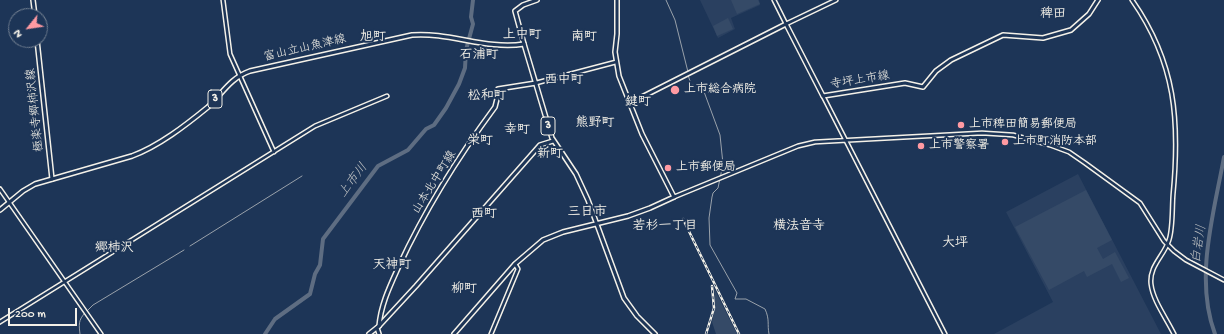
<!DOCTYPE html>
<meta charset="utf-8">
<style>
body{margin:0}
#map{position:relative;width:1224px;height:334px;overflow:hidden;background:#1d3557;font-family:"Gochi Hand",sans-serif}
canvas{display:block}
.north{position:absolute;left:8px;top:8px;width:40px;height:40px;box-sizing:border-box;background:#1d3557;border:1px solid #738091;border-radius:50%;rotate:240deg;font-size:11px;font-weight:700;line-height:16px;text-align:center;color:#f4f1e8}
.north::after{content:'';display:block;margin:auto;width:14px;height:18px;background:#ff9aa2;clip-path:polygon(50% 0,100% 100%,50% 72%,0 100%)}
.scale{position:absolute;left:8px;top:308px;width:69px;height:18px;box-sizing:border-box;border:2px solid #f4f1e8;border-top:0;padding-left:5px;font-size:12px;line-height:14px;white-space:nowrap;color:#f4f1e8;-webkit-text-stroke:3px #1d3557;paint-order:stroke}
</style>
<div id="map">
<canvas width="1224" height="334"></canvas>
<div class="north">N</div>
<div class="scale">200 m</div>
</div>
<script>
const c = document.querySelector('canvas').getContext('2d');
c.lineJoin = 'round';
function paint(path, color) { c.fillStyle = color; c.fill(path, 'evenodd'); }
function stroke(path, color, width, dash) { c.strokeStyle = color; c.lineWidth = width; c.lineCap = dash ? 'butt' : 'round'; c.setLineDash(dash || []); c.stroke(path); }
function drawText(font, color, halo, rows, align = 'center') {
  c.font = font + ' "Gochi Hand","Klee One",sans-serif'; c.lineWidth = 4; c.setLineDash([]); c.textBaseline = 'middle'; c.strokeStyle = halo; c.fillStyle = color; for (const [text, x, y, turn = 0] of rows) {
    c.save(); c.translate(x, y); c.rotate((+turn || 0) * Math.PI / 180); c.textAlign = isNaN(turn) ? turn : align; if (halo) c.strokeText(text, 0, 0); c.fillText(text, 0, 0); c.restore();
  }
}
paint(new Path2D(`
 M700,0h59l1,5 -29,13 4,11 -17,9z
 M1078,174l83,160h-167l59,-32 -47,-90z`), '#2a4060');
paint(new Path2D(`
 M731,0h27l2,4 -23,10z
 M728,18l5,11 -16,7 -4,-10z
 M1086,190l26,50 -15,8 6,11 12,-7 14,26 -8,4 -9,-18 -25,13 -3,-6 -35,19 -34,-63z
 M714,288l23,46h-21l-4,-12 3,-15z`), '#354a67');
stroke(new Path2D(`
 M666,0l9,20 13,52
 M688,75l3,9 12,5 17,46 3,29 -5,24 -5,5 -1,4 -3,21 1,27 27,48 -2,6h11l19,10c5,11 2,15 4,25
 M190,246l112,-70
 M87,311l6,-6 91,-55
 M80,334c-1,-9 -2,-14 5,-21`), '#9aa2ab', 1);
stroke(new Path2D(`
 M265,334l10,-15 35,-25 5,-20 5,-9 3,-26 55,-73 30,-16 18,-21 8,-4 12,-17 13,-24 6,-16 1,-18 7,-26 -2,-7 2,-17
 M1215,334c-21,-56 -1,-121 9,-177`), '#5e6d82', 4);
const tertiary = new Path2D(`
 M223,0l7,54 44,98
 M774,0l12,24 50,-24
 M1132,0c44,63 48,121 41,195 -1,13 0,33 -4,45 -5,16 -20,26 -18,44 2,17 16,35 23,50
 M536,83l80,-21
 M823,96l122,238
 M0,189l101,145
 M674,197l124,-51 17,-4 167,-9 31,2 37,10 19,7 16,11 55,40 24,38 10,10 12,9 38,20
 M0,322l315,-196 72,-30
 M491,334l27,-65 -3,-5`);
const secondary = new Path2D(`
 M33,0l2,16
 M37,40l15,139
 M524,44l-9,-33 8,-6 14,-5
 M630,103l156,-79 37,72 82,-13 18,4 13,-16 15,-11 52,-25 40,3 28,-8 18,-16 9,-14
 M379,326c2,-22 11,-40 20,-60 26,-56 59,-109 96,-159l2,-8 1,-10 38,-6
 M377,328l2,6`);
const primary = new Path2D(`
 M0,210l23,-19 12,-7 97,-28c27,-10 54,-31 76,-49 14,-13 22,-29 42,-36l162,-36c38,-3 74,15 112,9l28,94 24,36 12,26 36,98 13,18 18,18
 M369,334l10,-8 37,-40 124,-141 13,-4
 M454,334l61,-70 28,-24 20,-8 65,-16 22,-8 24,-11 -32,-63 -23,-58 -4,-24 2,-18v-34`);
stroke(tertiary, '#f4f1e8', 5.5);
stroke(secondary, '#f4f1e8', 6);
stroke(primary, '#f4f1e8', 6);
stroke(tertiary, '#1d3557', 2.5);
stroke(secondary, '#1d3557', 3);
stroke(primary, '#1d3557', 3);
const rail = new Path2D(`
 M683,219l56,115
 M706,334l8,-26 -2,-22`);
stroke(rail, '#f4f1e8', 2.5);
stroke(rail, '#1d3557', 1, [3]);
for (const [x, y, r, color] of [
 [675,90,5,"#ff9aa2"],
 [961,125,4,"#ff9aa2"],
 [1005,142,4,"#ff9aa2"],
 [921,146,4,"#ff9aa2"],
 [668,168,4,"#ff9aa2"]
]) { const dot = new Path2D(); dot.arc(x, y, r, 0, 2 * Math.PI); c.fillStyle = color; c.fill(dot); stroke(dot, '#1d3557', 1.5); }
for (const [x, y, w] of [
 [215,99,14],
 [548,126,14]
]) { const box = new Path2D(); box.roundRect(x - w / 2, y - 9, w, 18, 3); c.fillStyle = '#1d3557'; c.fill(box); stroke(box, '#f4f1e8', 1); }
drawText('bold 11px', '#f4f1e8', null, [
 ["3",215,99],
 ["3",548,126]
]);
drawText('12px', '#f4f1e8', '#1d3557', [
 ["富山立山魚津線",305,49,-13],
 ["寺坪上市線",860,81,-9],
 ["極楽寺郷柿沢線",36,110,-96],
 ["山本北中町線",435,183,-58]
]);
drawText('bold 12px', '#f4f1e8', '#1d3557', [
 ["上市総合病院",684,90],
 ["上市稗田簡易郵便局",969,125],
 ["上市町消防本部",1013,142],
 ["上市警察署",929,146],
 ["上市郵便局",676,168]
], 'left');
drawText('bold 13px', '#f4f1e8', '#1d3557', [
 ["稗田",1053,15],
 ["上中町",522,36],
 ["旭町",373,38],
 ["南町",584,38],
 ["石浦町",479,56],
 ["西中町",564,81],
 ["松和町",487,97],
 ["鍵町",638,103],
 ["熊野町",595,124],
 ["幸町",517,131],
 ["栄町",480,142],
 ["新町",550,155],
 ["三日市",587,213],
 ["西町",484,215],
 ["若杉一丁目",665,227],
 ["横法音寺",799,227],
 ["大坪",955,244],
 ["郷柿沢",114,249],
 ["天神町",392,266],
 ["柳町",464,290]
]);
drawText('italic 13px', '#c0c3c4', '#1d3557', [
 ["上市川",354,181,-53],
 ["白岩川",1200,244,-81]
]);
</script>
